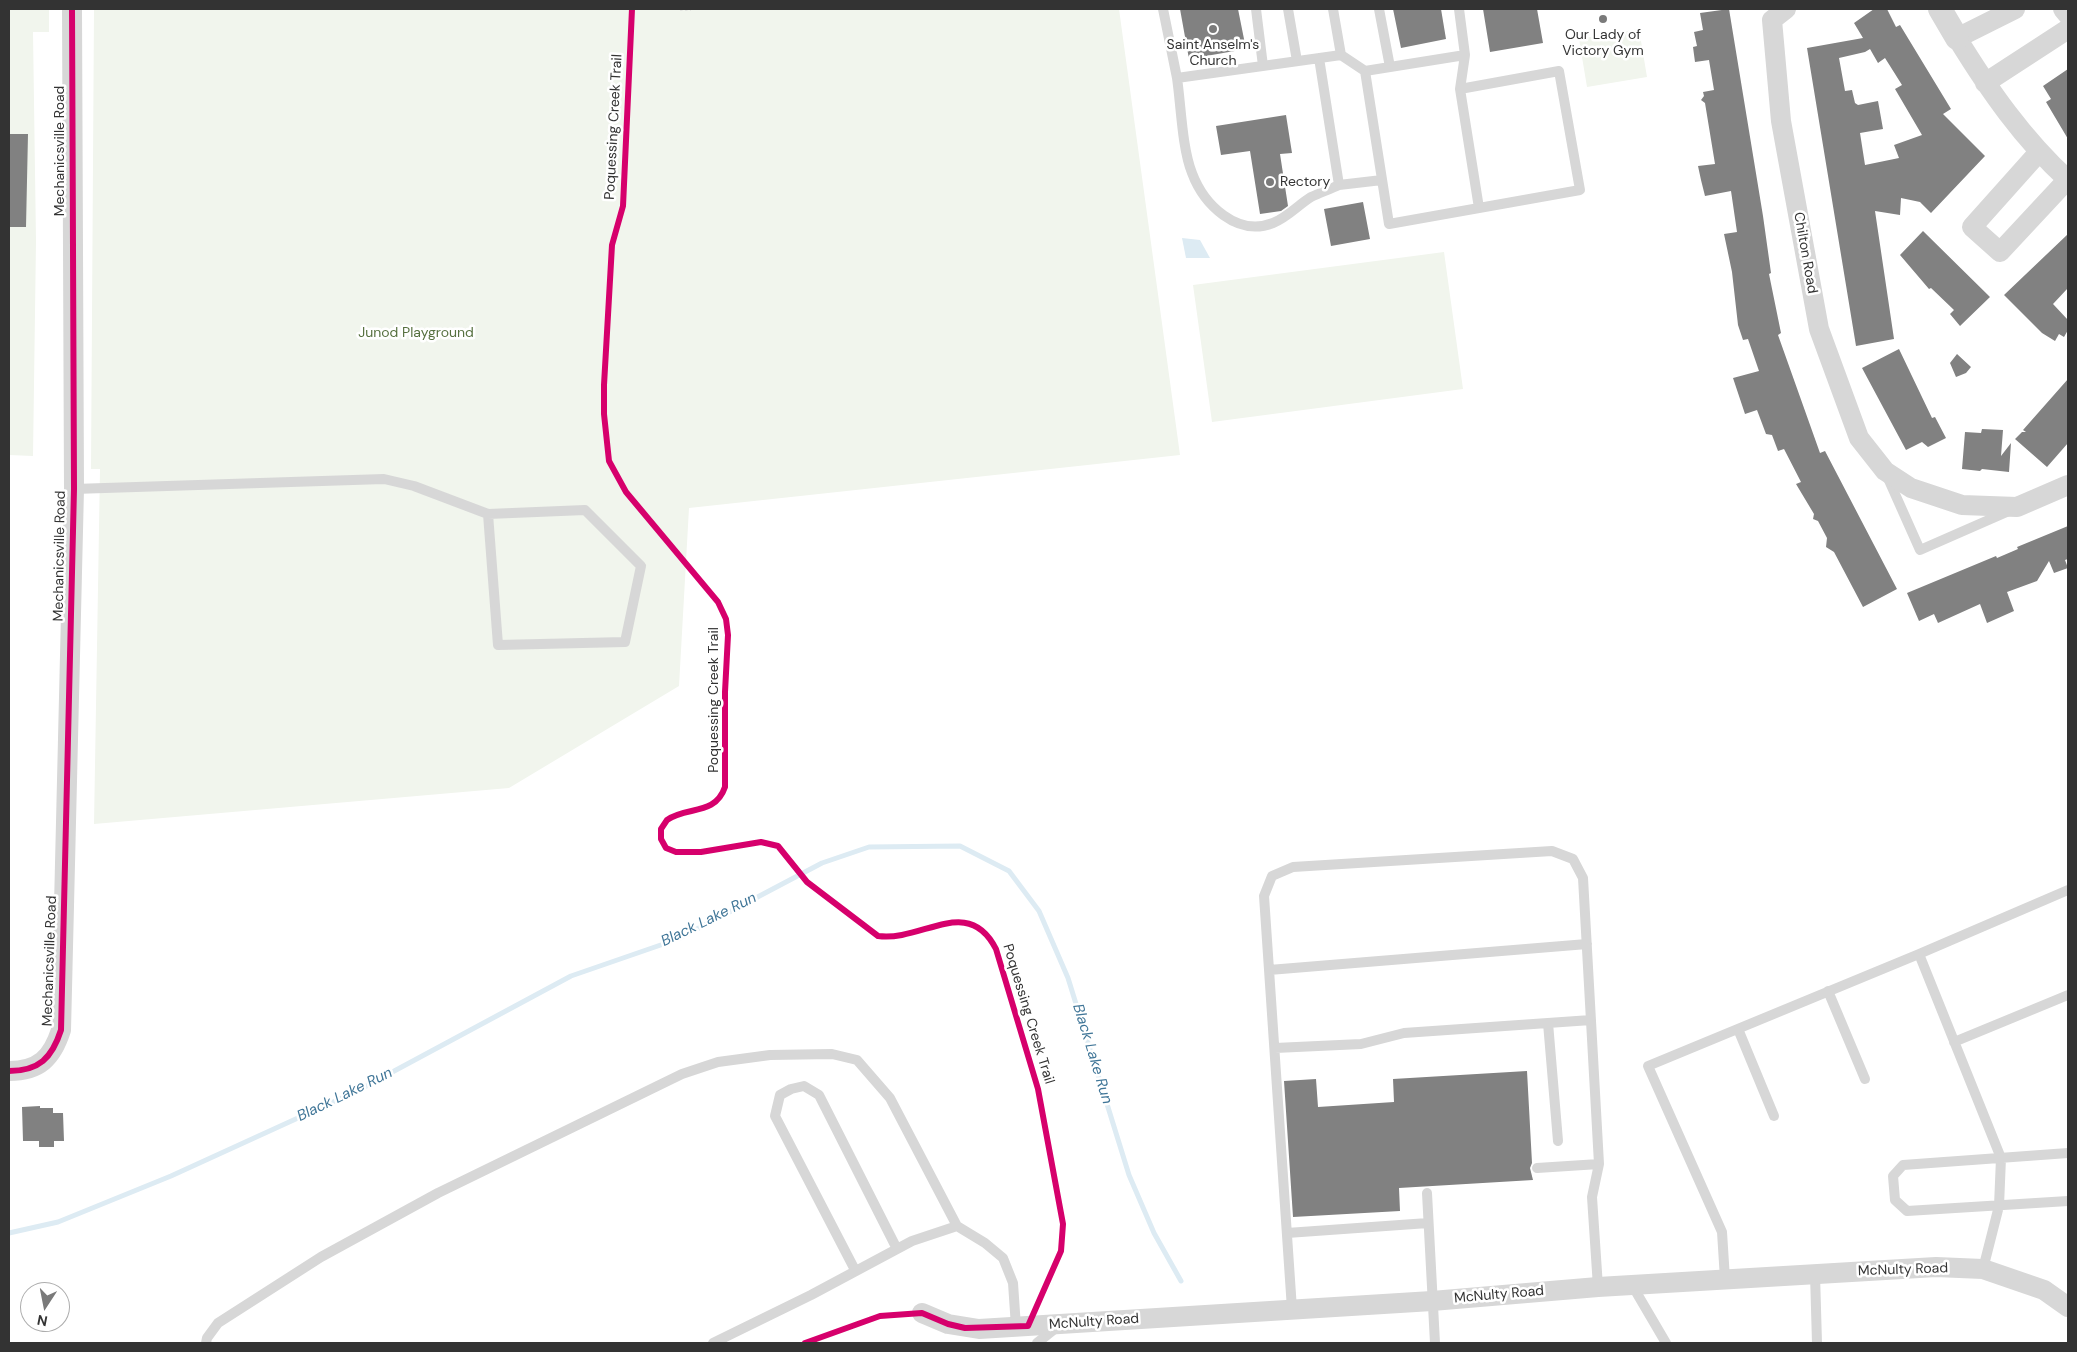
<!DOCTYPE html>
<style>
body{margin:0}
#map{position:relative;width:2077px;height:1352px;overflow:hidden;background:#fff;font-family:"DM Sans",sans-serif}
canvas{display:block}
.frame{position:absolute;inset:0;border:10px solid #333;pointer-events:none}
.north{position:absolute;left:20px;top:1282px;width:50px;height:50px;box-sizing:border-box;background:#fff;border:1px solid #adadad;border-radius:50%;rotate:191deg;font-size:14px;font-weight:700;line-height:20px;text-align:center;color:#333}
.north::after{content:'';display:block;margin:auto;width:18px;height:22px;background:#7a7a7a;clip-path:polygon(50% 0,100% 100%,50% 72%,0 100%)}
</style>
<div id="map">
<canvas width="2077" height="1352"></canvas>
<div class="frame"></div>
<div class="north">N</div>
</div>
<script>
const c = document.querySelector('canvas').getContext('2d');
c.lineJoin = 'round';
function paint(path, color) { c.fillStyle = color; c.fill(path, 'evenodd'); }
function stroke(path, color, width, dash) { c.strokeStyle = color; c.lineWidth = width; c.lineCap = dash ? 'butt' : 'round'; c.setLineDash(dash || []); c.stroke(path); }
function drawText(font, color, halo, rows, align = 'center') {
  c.font = font + ' "DM Sans",sans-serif'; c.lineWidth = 5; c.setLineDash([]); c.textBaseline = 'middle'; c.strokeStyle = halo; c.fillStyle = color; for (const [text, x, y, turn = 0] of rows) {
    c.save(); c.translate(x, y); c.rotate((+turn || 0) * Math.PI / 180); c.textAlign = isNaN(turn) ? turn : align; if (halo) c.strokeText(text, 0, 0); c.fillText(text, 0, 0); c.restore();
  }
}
paint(new Path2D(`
 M9,9h40v23h-16l3,209 -3,215 -24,-1z
 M94,9h1025l61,446 -491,53 -10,178 -170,102 -415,36 6,-355h-9z
 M1639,29l8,48 -60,10 -8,-48z
 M1444,252l19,137 -251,33 -19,-137z`), '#f1f5ed');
paint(new Path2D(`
 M1182,238l18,2 10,18h-24z`), '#ddebf3');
stroke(new Path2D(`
 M9,1233l49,-11 113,-46 186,-85 214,-115 107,-37 144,-76 47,-16 91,-1 49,25 30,40 29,67 61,197 25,58 27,48`), '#ddebf3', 5);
paint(new Path2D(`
 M1180,9h58l8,40 -57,10z
 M1393,9h48l5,30 -45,9z
 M1483,9h54l6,34 -53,9z
 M1729,9l34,207 8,57 -2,1 12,59 -3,2 42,118 5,-2 72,138 -34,18 -29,-55 -8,-5 1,-9 -9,-17 -5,-2 1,-5 -18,-30 5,-2 -17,-33 -6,2 -6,-16 -6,-1 -9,-24 -12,4 -12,-36 26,-7 -11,-32 -5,1 -5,-15 -6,-53 -8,-38 13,-2 -6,-41 -26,5 -4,-16 -3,-14 17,-2 -10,-61 -4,-3 3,-4 -1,-4 11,-2 -5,-30 -14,2 -2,-15 4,-1 -3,-14 9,-2 -3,-17z
 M1874,9h13l9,18 4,-2 51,84 -8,5 42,42 -54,57 -11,-11 -19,-4 -1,17 -25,-4 19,128 -38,7 -49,-298 56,-10 -9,-15zM1870,49l8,14 7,-5 17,27 -7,4 27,46 -28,10 5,13 -34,7 -5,-32 23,-4 -5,-28 -20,4 -3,-2 -3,-13 -7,1 -6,-33 26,-6z
 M2068,69v70l-22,-37 5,-3 -8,-13z
 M1286,115l6,38 -12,1 8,52 -7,5 -21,3 -10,-63 -29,4 -5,-29z
 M9,134h19l-2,93h-17z
 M1363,202l7,37 -39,7 -7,-37z
 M1923,231l67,66 -30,29 -10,-12 4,-4 -23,-22 -2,1 -29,-34z
 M2068,234v54l-15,16 15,16v10l-4,7 -5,-3 -4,7 -13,-8 -38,-38z
 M1899,349l33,69 3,-1 11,21 -18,9 -6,-5 -16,8 -44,-82z
 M1957,354l14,13 -5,6 -10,4 -6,-14z
 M2068,379v64l-21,24 -32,-28 7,-7h4l-3,-2z
 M1982,429l21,1 -2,26 10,-13 -2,29 -27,-3 -2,2 -18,-2 3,-37 16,1z
 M2068,526v33l-3,1 3,8 -14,5 -5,-12 -12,20 -30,11 7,19 -27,12 -7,-19 -42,19 -4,-9 -15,7 -12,-28 89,-37 1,2 21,-9 -1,-2z
 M1527,1071l5,92 -2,5 3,12 -134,8 1,23 -107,6 -9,-136 32,-2 2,28 76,-5 -1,-23z
 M40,1106v2h13v5h10l1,28h-10v6h-15v-6h-16l-1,-34z`), '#818181');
stroke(new Path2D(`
 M680,9h11`), '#d6d6d6', 3, [2.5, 2.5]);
stroke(new Path2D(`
 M1163,9l14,69 164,-23 24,16 100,-16 -6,-46
 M1256,9l7,57
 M1288,9l9,52
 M1333,9l8,46
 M1379,9l11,58
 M1319,58l20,127 43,-5
 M1365,71l24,153 90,-16
 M1177,78c4,27 5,70 15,95 12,32 45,64 81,50 15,-6 25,-18 38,-26 9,-4 19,-8 28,-12
 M1460,89l99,-18 21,119 -101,18 -19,-119 5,-34
 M1887,476l33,74 89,-39
 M74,489l310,-10 30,7 74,28 10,131 127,-3 16,-76 -56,-56 -97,4
 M1919,954l149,-64
 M1269,970l318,-26
 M1828,991l37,88
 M1548,1023l10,118
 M1738,1029l36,87
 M1954,1042l114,-47
 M1275,1048l86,-4 43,-11 187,-13
 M2068,1153l-165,12 -10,11 2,24 12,11 161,-10
 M1537,1168l62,-4
 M1427,1193l8,150
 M1287,1233l141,-10
 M855,1270l-80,-154 5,-21 11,-6 13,-3 15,9 78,154
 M1815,1274l2,69
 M1725,1279l-3,-47 -74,-166 271,-112 82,204 -2,48 -16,63
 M1632,1285l34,58
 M1292,1309l-28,-413 8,-20 21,-9 259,-16 21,8 10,19 16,286 -7,33 6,90
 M206,1343l1,-5 11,-15 103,-66 117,-64 244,-119 36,-12 52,-7 62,-1 25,6 33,38 67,128 28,17 18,15 10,25 3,44
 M713,1343l98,-48 101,-54 45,-15
 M1037,1343l20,-16`), '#d7d7d7', 10);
stroke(new Path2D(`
 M1786,9l-14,11 9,101 38,208 40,109 26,33 26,17 51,17 55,2 51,-22
 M2015,9l-58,29c32,52 66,101 111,142
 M2063,9l5,6
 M1985,83l83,-54
 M2039,152l-67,75 28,25 68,-73
 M9,1071c30,0 43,-13 52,-41l13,-541 -2,-480
 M922,1313l26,11 31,5 453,-28 166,-14 338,-20 47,2 61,21 24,17`), '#d7d7d7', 20);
stroke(new Path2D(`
 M1940,9l17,29`), '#d7d7d7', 24);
stroke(new Path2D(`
 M632,9l-9,197 -11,39 -8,140v29l5,47 17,31 92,110 8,17 2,16 -3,57v95c-10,29 -38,19 -58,33l-6,9v10l5,9 10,4h25l60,-10 17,4 29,36 71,54c45,6 90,-42 118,13l42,140 25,135 -2,27 -33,75 -63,2 -17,-4 -26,-11 -42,3 -75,27
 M9,1071c30,0 43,-13 52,-41l13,-541 -2,-480`), '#d6006c', 6);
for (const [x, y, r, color] of [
 [1603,19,5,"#7a7a7a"],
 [1213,29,5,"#7a7a7a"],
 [1270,182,5,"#7a7a7a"]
]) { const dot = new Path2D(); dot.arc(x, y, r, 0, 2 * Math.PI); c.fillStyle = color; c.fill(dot); stroke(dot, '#fff', 2); }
drawText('14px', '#333', '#fff', [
 ["Our Lady of",1603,35],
 ["Victory Gym",1603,51],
 ["Saint Anselm's",1213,45],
 ["Church",1213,61],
 ["Rectory",1280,182,"left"]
]);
drawText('14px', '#333', '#fff', [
 ["Poquessing Creek Trail",614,127,-87],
 ["Mechanicsville Road",60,151,-90],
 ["Chilton Road",1805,253,80],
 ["Mechanicsville Road",60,556,-89],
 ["Poquessing Creek Trail",714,700,-90],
 ["Mechanicsville Road",50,961,-88],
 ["Poquessing Creek Trail",1028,1014,73],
 ["McNulty Road",1903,1270,-2],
 ["McNulty Road",1499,1295,-5],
 ["McNulty Road",1094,1322,-4]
]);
drawText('14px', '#56703f', '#fff', [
 ["Junod Playground",416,333]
]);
drawText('italic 15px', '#3f7597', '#fff', [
 ["Black Lake Run",709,920,-26],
 ["Black Lake Run",1092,1054,73],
 ["Black Lake Run",345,1095,-26]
]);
</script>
